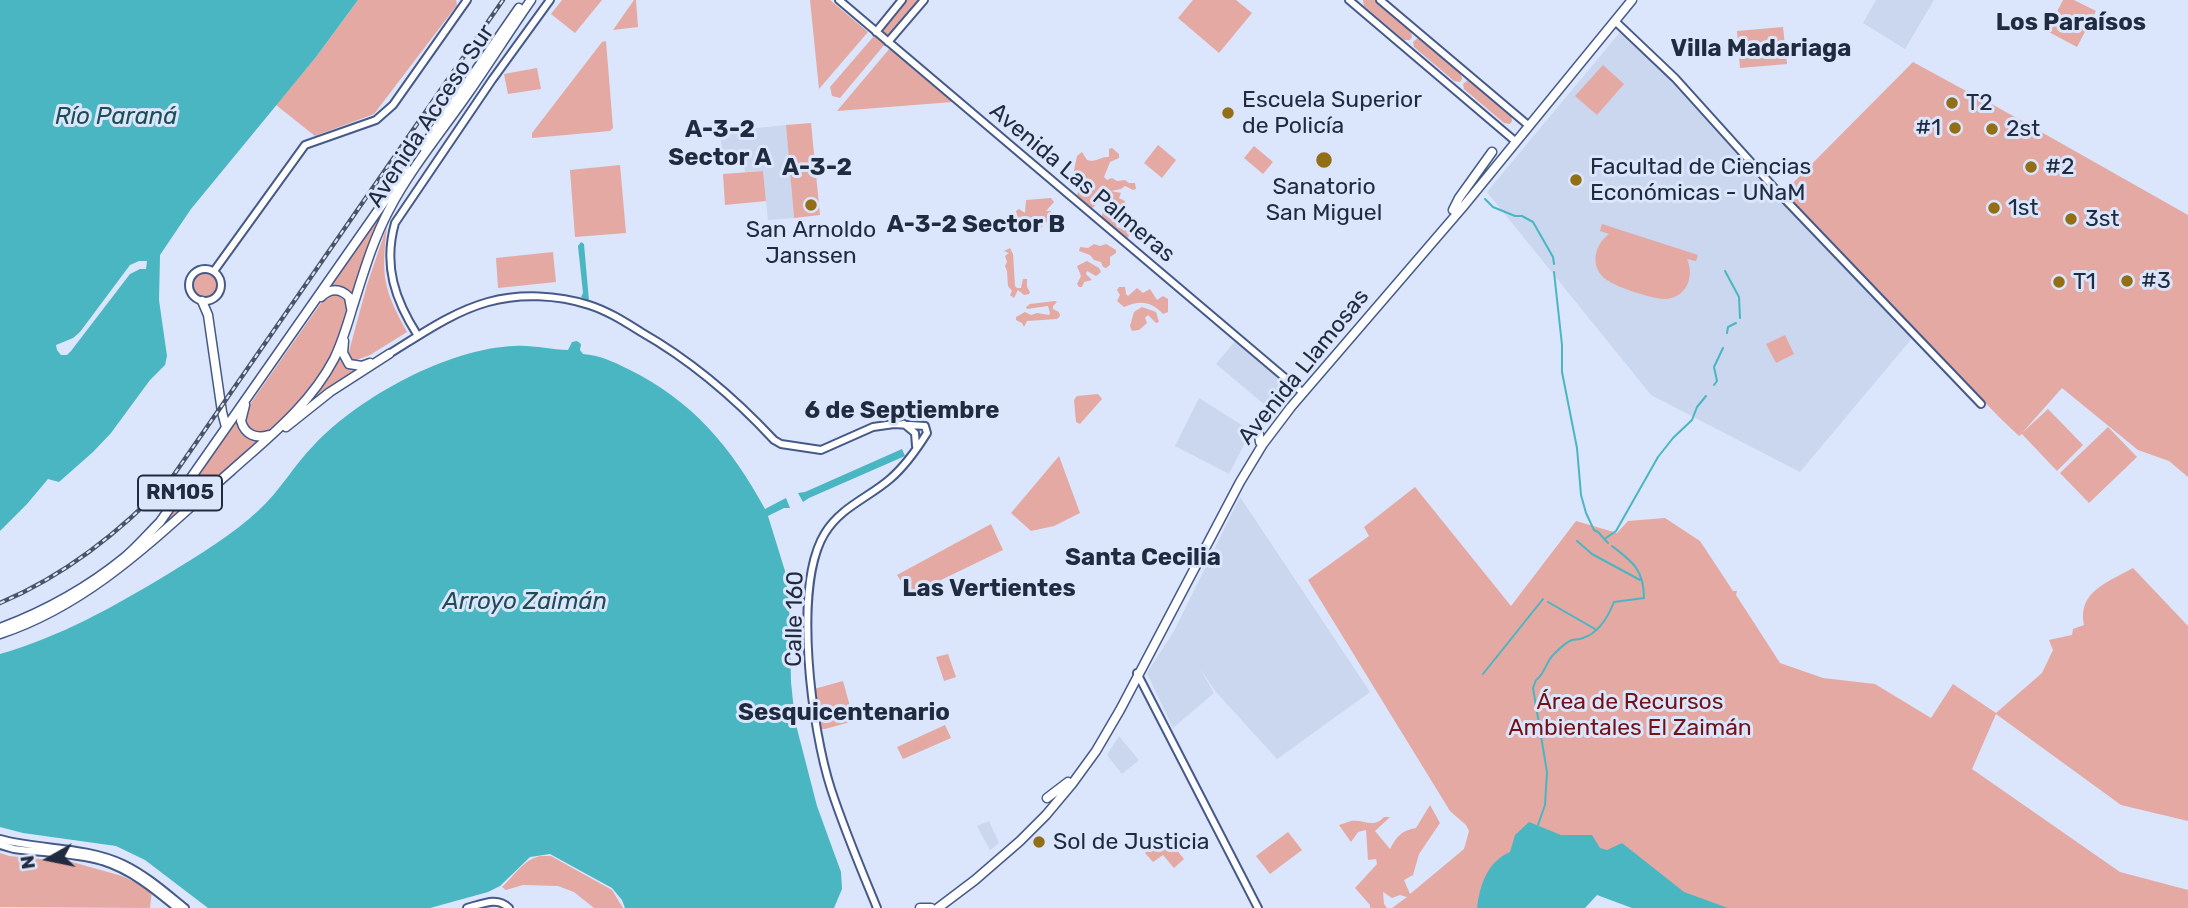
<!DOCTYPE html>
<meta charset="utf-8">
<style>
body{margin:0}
#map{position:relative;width:2188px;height:908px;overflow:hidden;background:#dbe5fb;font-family:Rubik,sans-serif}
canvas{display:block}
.north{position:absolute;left:14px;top:824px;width:70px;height:70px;-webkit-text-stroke:5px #dbe5fb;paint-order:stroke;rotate:261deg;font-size:19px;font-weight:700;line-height:28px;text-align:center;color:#212b3f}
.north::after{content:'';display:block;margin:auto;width:24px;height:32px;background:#212b3f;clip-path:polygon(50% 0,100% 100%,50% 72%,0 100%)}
</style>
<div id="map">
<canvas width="2188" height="908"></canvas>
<div class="north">N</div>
</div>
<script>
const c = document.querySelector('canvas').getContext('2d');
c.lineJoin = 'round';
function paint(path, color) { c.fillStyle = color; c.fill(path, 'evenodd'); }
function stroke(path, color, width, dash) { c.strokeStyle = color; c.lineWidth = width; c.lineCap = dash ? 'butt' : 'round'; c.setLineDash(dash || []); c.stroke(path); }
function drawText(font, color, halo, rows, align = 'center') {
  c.font = font + ' Rubik,sans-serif'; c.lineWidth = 6; c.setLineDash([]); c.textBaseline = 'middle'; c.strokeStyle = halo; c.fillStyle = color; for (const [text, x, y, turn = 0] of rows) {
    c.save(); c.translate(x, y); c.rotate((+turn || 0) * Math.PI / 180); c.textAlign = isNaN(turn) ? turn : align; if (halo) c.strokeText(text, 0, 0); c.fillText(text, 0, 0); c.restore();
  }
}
paint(new Path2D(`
 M1876,0h58l-29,49 -42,-26z
 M1622,30l44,43 248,263 -114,136 -149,-77 -164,-203z
 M786,125l8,93 -26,2 -5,-49 -18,1 -2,-15 -20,2 -3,-27z
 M1236,340l50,42 -20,24 -50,-42z
 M1199,398l52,33 -22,43 -54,-28z
 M1240,497l130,195 -93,67 -61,-67 -17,-25 15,26 -41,35 -26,-55 27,-42z
 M1119,736l20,24 -17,14 -15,-19z
 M989,821l10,22 -9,7 -13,-24z`), '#cbd6ef');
paint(new Path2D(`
 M358,0h98l1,5 -83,109 -59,22 -39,-31 40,-48z
 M562,0h40l-27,33 -24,-19z
 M634,0h2l2,27 -25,3z
 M810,0h20l38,32 -49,57z
 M905,0h18l-33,39 -10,-9z
 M1193,0h43l16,13 -33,40 -41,-35z
 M1363,0h12l36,31 1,6 -2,3h-6l-40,-34z
 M2063,0h11l22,11 -19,36 -30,-16z
 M1783,27l4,37 -47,4 -3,-37z
 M874,36l7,2 4,6 -45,54 -8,-2 -2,-9z
 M1418,38l43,34 1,7 -2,3 -6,-1 -40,-34 -1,-5z
 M606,41l7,87 -3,3 -78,7v-5l70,-91z
 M890,48l63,54 -116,9z
 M1913,62l55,30 -1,-2 221,125v262l-19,-16 -31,-11 -76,-62 -40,45 26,-24 35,36 -26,26 -35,-37 -3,2 -19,-18 -218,-224z
 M1603,65l21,19 -27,31 -22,-19z
 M537,68l4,21 -33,5 -4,-20z
 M1468,80l43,34 1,7 -2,3 -6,-1 -40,-34 -1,-5z
 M811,123l9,92 -26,3 -8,-93z
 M1158,145l18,15 -14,18 -18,-15z
 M1254,146l19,16 -10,12 -19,-16z
 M1112,148l7,6v4l-9,4 -6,15 3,3 5,-2 5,3 8,-1 4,3h6l1,6 -3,1 -8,-4 -4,3 -10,2 10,2 -2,5 6,3 -1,6 -6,1c-6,-3 -9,-11 -7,-17l-21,19 -13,-14 1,-4 10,-6 -1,-6 -14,-5 4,-19 5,-4 5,8c8,3 14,-4 22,-3v-8z
 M620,165l6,68 -51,4 -5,-67z
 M763,171l3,30 -41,4 -2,-31z
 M399,185l-46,117 -3,-8 -23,-4z
 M1051,198l3,4 -8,9h5l1,5 -14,15c-4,2 -18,-2 -22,-3l3,-7 -3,-10 3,-2 6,4 1,-13z
 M1111,206c7,3 15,7 16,15l-3,2 -6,-8 -5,2 4,10 11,4 1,5 -3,4 -7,-2 -4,-10 -14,-9 3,-11z
 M1602,224l96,31 -2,6 -9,-2c8,18 -1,40 -23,40 -11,0 -48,-12 -57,-19 -18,-12 -13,-35 2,-46l-9,-3z
 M387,226c-6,51 -4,62 20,106l-37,23 -16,6 -6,-6 19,-70z
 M1094,244l6,2 6,-2 10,6v3l-6,4v8l-4,3 -3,-1 -2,-5 -7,-2 -4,-5 -11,-4 1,-4 8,1z
 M1010,248l3,6 2,32 2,2h4l2,-9h4v8l3,5 -1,2 -5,1 -6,-5 -4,8 -4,-3 2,-4 -4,-5 -1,-15 -2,-5 2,-4 -2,-6 4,-3 -5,-2z
 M553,252l3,30 -58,6 -2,-30z
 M1087,261l12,7 2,4 -5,4 -9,-5 -1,3 6,6 -8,2 -2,5h-3l-2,-3 4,-8 -4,-10z
 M193 285a12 12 0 1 1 24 0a12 12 0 1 1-24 0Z
 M1119,287h6l1,7 2,2 9,-8 6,5 7,-4 7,11 6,-4 5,3v13l-5,2c-12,-13 -23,-14 -39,-7l-7,-6 3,-6 -3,-5z
 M334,293c5,2 11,2 13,8 10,28 -56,126 -83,133 -4,1 -7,0 -11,0l-9,-11 4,-16 73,-104 7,-7z
 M1055,301l2,1 -4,4v3l6,3 1,4 -3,3 -30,2 -3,6 -2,-4 -6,-3v-3l9,-5 6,3 6,-2 12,2 1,-2 -2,-7 -21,3 -1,-2 4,-3z
 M1142,307l14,5 3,10 -3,1 -8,-8 -3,3 2,5 -8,7 -7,1 -2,-5 4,-14z
 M1785,335l9,19 -18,9 -10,-19z
 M340,354l7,13 11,4 -58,43 23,-31z
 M1098,394l4,5 -22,25 -4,-2 -2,-22 3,-4z
 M240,413l1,15 24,12 -114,97z
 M2108,427l29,30 -48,46 -29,-30z
 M1059,456l21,57 -26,13 -23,5 -20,-18z
 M1415,487l96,119 65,-85 41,12 11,-12 37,-3 35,23 33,50h4l-1,4 44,68 43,15 52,6 56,34 22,-34 43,29 46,-40 11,-23 -4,-10 23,-5 1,-6 11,-4c-7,-34 25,-43 49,-57l55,58v195l-67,-16 -125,-91 -24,55 148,103 68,18v18h-520l-23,-33 -93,33h-160l15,-11 -7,-2 -8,3 -9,-6 1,12 3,4h-17v-3l-15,-17 22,-24 -1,-5 -8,1 -2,-30 -8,2 -7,10 -12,-17c4,-1 8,-3 12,-4 14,-2 22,8 33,-4h6l-15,14 15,18c6,-12 12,-19 26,-21l14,-23 10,18 -21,31 -6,21 -9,5 6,14 54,-45 5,-18 -3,-6 -16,-14 -142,-231 61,-44 -5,-9z
 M991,524l12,26 -93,45 -13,-20z
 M948,654l8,23 -12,4 -8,-24z
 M843,681l11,40 -29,8h-4l-7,-40z
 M945,725l6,13 -48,21 -6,-12z
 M1288,832l14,18 -32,24 -14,-18z
 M1165,836l19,23 -10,9 -11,-13 -10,7 -8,-9z
 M0,853l9,3 63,6 50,14 30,14 -2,18 -150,-1z
 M540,856h11l61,34 11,18h-29l-20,-16 -16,-6 -35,-1 -17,5 -4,-3c13,-12 21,-27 38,-31z`), '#e4a9a3');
paint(new Path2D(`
 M0,0h358l-42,57 -125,152 -31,46 -1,45 8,56 -2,9 -15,15 -39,53 -18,19 -34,30 -11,-3 -21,25 -27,27zM139,261h8l-1,8h-6l-10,5 -59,77 -4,4h-6l-4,-5 -1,-5 17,-7 7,-6 50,-67z
 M581,242l3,2 5,57 -8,-4 2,-4 -5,-47z
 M577,341l4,3 -1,6 3,4c16,1 31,8 45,15 64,31 104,79 137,140l21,-11 4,10h-6l-16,8 17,55 4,31 2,80 4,39 22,85 24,66 1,17 -8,19h-209l-3,-8 -10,-12 -62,-34 -20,3 -30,29 -12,6 -58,16h-222l-63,-48 -29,-14 -93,-13 -23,-6v-173c60,-17 115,-48 168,-80 31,-19 64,-39 91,-64 21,-19 35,-45 55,-65 45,-48 135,-97 201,-99 18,-1 36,4 53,4l4,-8z
 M902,449l3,7 -96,42 -6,4 -5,-9 7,-1z
 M1529,822l32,13h31l8,13 7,2 15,-7 62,49 44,16h-96l-35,-13 -12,13h-108c3,-23 10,-46 33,-56l5,-17z`), '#49b6c2');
stroke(new Path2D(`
 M1485,199l8,8 22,9h7l11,6 20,35 1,7
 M1725,271l14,26 1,21
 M1554,272l8,73v27l15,76 4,47 5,18 8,17 4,2 10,11
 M1727,333l1,-6 8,-4
 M1714,385l3,-4 -3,-14 9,-19
 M1606,538l10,-7 42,-74 15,-19 19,-18 5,-13 9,-11
 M1577,541l15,13 48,26
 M1548,602l47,27
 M1483,674l60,-75
 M1538,825l7,-20 2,-33 -14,-84 3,-8c9,-6 10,-19 18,-26 5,-5 12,-12 18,-14 3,-1 7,0 11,-2 16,-5 25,-21 31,-36l30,-4c0,-28 -11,-36 -32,-52`), '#49b6c2', 2);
const major = new Path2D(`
 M839,0l464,393
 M1349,0l166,141
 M1380,0l148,125
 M1615,21l60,57 102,113 204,213
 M876,32l26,-32
 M888,42l36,-42
 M189 285a16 16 0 1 1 32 0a16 16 0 1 1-32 0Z
 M214,271l91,-126 71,-25 17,-15 74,-105
 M418,336c-23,-36 -35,-70 -23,-113l97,-143 58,-80
 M389,354c31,-19 63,-42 99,-52 32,-9 70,-7 101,3 19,6 36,17 52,27 51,29 93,65 133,108l7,4 40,6 52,-23 21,-3 31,2 2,7c-10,16 -23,34 -37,46 -22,19 -49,28 -65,54 -33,53 -13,198 6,256 13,40 30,80 46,119
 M904,424l11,9 1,13
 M1137,673l121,235
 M0,839c40,11 85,7 123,25 23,11 42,28 62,44
 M0,845l14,4c29,4 60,4 88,12 29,9 52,28 75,47
 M467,908c15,-4 30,-12 42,0`);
const highway = new Path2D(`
 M423,147l96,-139
 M1453,210l6,-12 33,-46
 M321,297c9,-9 19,-9 28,0l2,11
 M202,301l6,14 14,97 4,15
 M344,341l-1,12 6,11 13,2 8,-3
 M245,405l-4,16c4,14 15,18 28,14
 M286,427l44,-35 59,-38
 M1258,428l2,14
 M0,628c45,-17 87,-40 125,-71 12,-10 23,-23 35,-35l247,-353
 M0,634c93,-31 159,-100 231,-163 38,-34 79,-66 103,-112 8,-16 13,-33 18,-50 11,-34 20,-67 37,-99 22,-42 53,-79 80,-118 21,-30 41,-62 62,-92
 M1047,798l21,-16
 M920,908h11
 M938,908l37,-28 45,-39 26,-26 26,-31 24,-33 24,-41 120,-228 23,-38 28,-37 171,-199 170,-208`);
stroke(major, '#465a89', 10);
stroke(highway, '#465a89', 11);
stroke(major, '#fff', 6);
stroke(highway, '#fff', 8);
const rail = new Path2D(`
 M0,603c66,-28 125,-75 173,-127l330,-476`);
stroke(rail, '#4a5468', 4.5);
stroke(rail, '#dbe5fb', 2, [5]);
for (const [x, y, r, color] of [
 [1952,103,7,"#926f16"],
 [1228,113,7,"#926f16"],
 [1955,128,7,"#926f16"],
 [1992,129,7,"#926f16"],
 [1324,160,9,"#926f16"],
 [2031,167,7,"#926f16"],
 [1576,180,7,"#926f16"],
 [811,205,7,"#926f16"],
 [1994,208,7,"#926f16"],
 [2071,219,7,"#926f16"],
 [2127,281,7,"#926f16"],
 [2059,282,7,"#926f16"],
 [1039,842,7,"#926f16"]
]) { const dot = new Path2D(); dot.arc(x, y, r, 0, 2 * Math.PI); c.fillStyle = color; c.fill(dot); stroke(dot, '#dbe5fb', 2.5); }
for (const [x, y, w] of [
 [180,493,84]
]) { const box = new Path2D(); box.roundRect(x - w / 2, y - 17.5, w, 35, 5); c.fillStyle = '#dbe5fb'; c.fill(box); stroke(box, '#212b3f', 2); }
drawText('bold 21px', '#212b3f', null, [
 ["RN105",180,493]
]);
drawText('23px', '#212b3f', '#dbe5fb', [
 ["Escuela Superior",1242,100],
 ["de Policía",1242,126],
 ["T2",1966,103],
 ["#1",1941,128,"right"],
 ["2st",2006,129],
 ["Facultad de Ciencias",1590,167],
 ["Económicas - UNaM",1590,193],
 ["#2",2045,167],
 ["Sanatorio",1324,187,"center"],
 ["San Miguel",1324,213,"center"],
 ["1st",2008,208],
 ["3st",2085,219],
 ["San Arnoldo",811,230,"center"],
 ["Janssen",811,256,"center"],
 ["#3",2141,281],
 ["T1",2073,282],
 ["Sol de Justicia",1053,842]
], 'left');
drawText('23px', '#212b3f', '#dbe5fb', [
 ["Avenida Acceso Sur",431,116,-57],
 ["Avenida Las Palmeras",1082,183,40],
 ["Avenida Llamosas",1304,367,-51],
 ["Calle 160",795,619,-89]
]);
drawText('23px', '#721215', '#dbe5fb', [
 ["Área de Recursos",1630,702],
 ["Ambientales El Zaimán",1630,728]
]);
drawText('bold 24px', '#212b3f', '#dbe5fb', [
 ["Los Paraísos",2071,23],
 ["Villa Madariaga",1761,49],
 ["A-3-2",720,130],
 ["Sector A",720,158],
 ["A-3-2",817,168],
 ["A-3-2 Sector B",976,225],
 ["6 de Septiembre",902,411],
 ["Santa Cecilia",1143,558],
 ["Las Vertientes",989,589],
 ["Sesquicentenario",844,713]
]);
drawText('italic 24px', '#1e4e53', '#dbe5fb', [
 ["Río Paraná",116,117],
 ["Arroyo Zaimán",525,602]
]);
</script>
